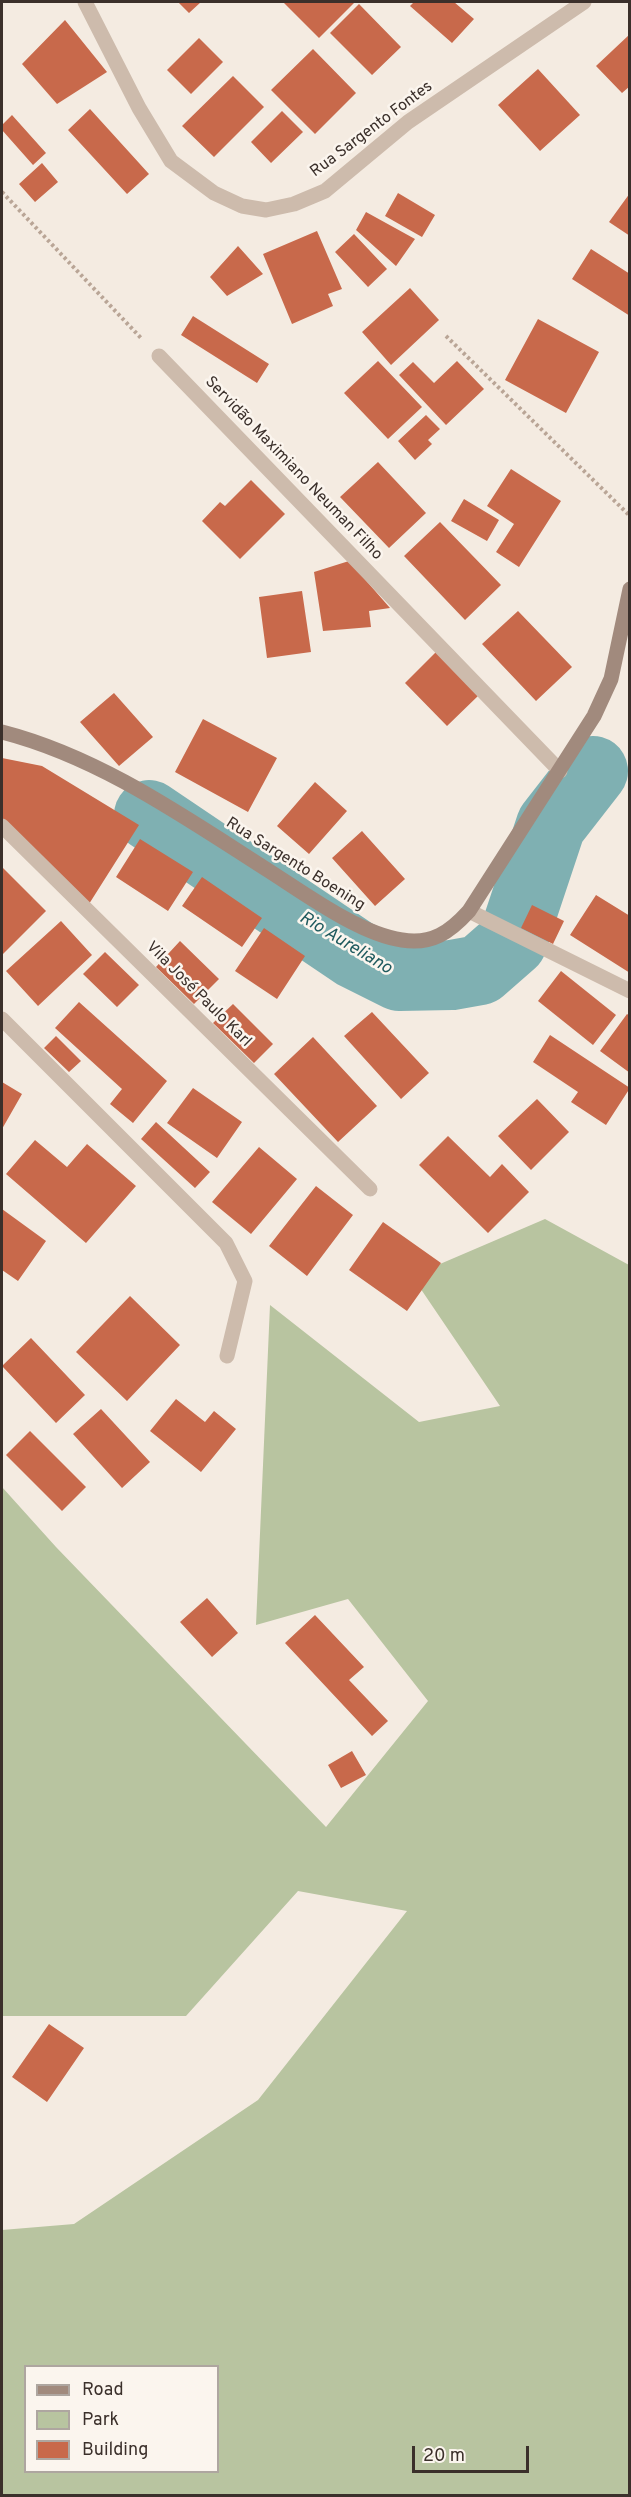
<!DOCTYPE html>
<meta charset="utf-8">
<style>
body{margin:0}
#map{position:relative;width:631px;height:2497px;overflow:hidden;background:#f4ebe1;font-family:Overpass,sans-serif}
canvas{display:block}
.frame{position:absolute;inset:0;border:3px solid #3b302b;pointer-events:none}
.legend{position:absolute;left:24px;top:2365px;width:195px;height:108px;box-sizing:border-box;background:#fbf5ee;border:2px solid #aea6a0;margin:0;padding:8px 10px;list-style:none;font-size:18px;color:#3b302b}
.legend li{display:flex;align-items:center;gap:12px;height:30px}
.legend b{width:30px;border:2px solid #aea6a0}
.scale{position:absolute;left:412px;top:2446px;width:117px;height:27px;box-sizing:border-box;border:3px solid #3b302b;border-top:0;padding-left:8px;font-size:18px;line-height:21px;white-space:nowrap;color:#3b302b;-webkit-text-stroke:4px #fbf5ee;paint-order:stroke}
</style>
<div id="map">
<canvas width="631" height="2497"></canvas>
<div class="frame"></div>
<ul class="legend">
<li><b style="height:8px;background:#a18a7d"></b>Road</li>
<li><b style="height:16px;background:#b8c4a0"></b>Park</li>
<li><b style="height:16px;background:#c8694b"></b>Building</li>
</ul>
<div class="scale">20 m</div>
</div>
<script>
const c = document.querySelector('canvas').getContext('2d');
c.lineJoin = 'round';
function paint(path, color) { c.fillStyle = color; c.fill(path, 'evenodd'); }
function stroke(path, color, width, dash) { c.strokeStyle = color; c.lineWidth = width; c.lineCap = dash ? 'butt' : 'round'; c.setLineDash(dash || []); c.stroke(path); }
function drawText(font, color, halo, rows, align = 'center') {
  c.font = font + ' Overpass,sans-serif'; c.lineWidth = 5; c.setLineDash([]); c.textBaseline = 'middle'; c.strokeStyle = halo; c.fillStyle = color; for (const [text, x, y, turn = 0] of rows) {
    c.save(); c.translate(x, y); c.rotate((+turn || 0) * Math.PI / 180); c.textAlign = isNaN(turn) ? turn : align; if (halo) c.strokeText(text, 0, 0); c.fillText(text, 0, 0); c.restore();
  }
}
paint(new Path2D(`
 M545,1219l84,46v1230h-627v-265l72,-6 184,-124 149,-189 -109,-20 -112,125h-184v-529l54,60 270,280 102,-126 -80,-102 -92,26 14,-320 149,117 81,-16 -88,-130zM26,2366h192v106h-192z`), '#b8c4a0');
stroke(new Path2D(`
 M149,815l206,139 44,22 53,-1 28,-5 32,-28 39,-117 42,-54`), '#7fb0b2', 70);
paint(new Path2D(`
 M178,2h23l-12,11z
 M283,2h72l-36,36z
 M414,2h40l20,17 -22,24 -42,-37z
 M359,4l42,43 -29,28 -42,-42z
 M65,20l42,52 -50,32 -35,-40z
 M630,34v52l-8,7 -26,-27z
 M199,38l24,24 -32,32 -24,-24z
 M313,49l43,44 -41,41 -44,-44z
 M538,69l42,46 -40,36 -42,-46z
 M233,76l31,31 -50,50 -32,-31z
 M90,109l59,65 -22,20 -59,-64z
 M282,111l21,21 -32,31 -20,-21z
 M12,115l34,38 -13,12 -31,-35v-5z
 M42,163l16,19 -23,20 -16,-18z
 M398,193l37,22 -13,22 -37,-21z
 M630,193v43l-21,-14z
 M366,212l49,27 -19,27 -40,-36z
 M317,231l25,58 -14,5 5,12 -41,18 -29,-70z
 M354,234l33,35 -19,18 -33,-35z
 M238,246l25,28 -36,22 -17,-19z
 M591,249l39,25v42l-58,-37z
 M410,288l29,32 -48,45 -29,-33z
 M193,316l76,48 -12,19 -76,-48z
 M538,319l61,33 -33,61 -61,-33z
 M378,361l44,46 -34,32 -44,-46z
 M457,361l27,28 -38,36 -47,-50 14,-13 21,21z
 M426,415l14,14 -12,11 4,4 -17,16 -17,-19z
 M378,462l48,51 -37,35 -49,-51z
 M511,469l50,32 -42,66 -23,-15 18,-28 -27,-18z
 M251,480l34,34 -45,45 -38,-38 18,-19 5,4z
 M464,499l35,21 -12,21 -36,-20z
 M440,522l61,63 -36,35 -61,-64z
 M349,561l41,47 -21,3 2,16 -48,4 -9,-59z
 M302,591l9,61 -44,6 -8,-61z
 M518,611l54,56 -36,34 -54,-57z
 M436,652l43,43 -32,31 -42,-43z
 M114,693l39,44 -34,29 -39,-44z
 M203,719l74,39 -29,54 -73,-40z
 M2,758l40,8 97,59 -50,79 -87,-86z
 M315,782l32,29 -38,43 -32,-28z
 M362,831l43,48 -30,27 -43,-48z
 M140,839l53,33 -25,39 -52,-34z
 M2,867l44,44 -44,44z
 M202,877l60,41 -20,29 -60,-41z
 M596,895l34,21v57l-60,-38z
 M532,905l32,16 -11,23 -32,-16z
 M61,921l31,34 -54,51 -32,-35z
 M264,928l41,28 -28,43 -42,-28z
 M180,941l39,38 -25,25 -38,-37z
 M105,952l34,33 -22,22 -34,-33z
 M561,971l55,44 -23,30 -55,-44z
 M79,1002l88,79 -34,42 -23,-19 12,-15 -67,-61z
 M233,1004l40,40 -19,19 -41,-40z
 M372,1012l57,61 -28,26 -57,-63z
 M627,1014l3,2v57l-30,-22z
 M550,1035l80,53 -24,37 -35,-23 7,-10 -45,-30z
 M56,1036l25,25 -12,11 -25,-24z
 M313,1037l64,69 -39,36 -64,-68z
 M2,1082l20,12 -20,35z
 M193,1088l49,34 -25,36 -50,-35z
 M537,1099l32,33 -38,38 -33,-34z
 M156,1122l54,50 -15,16 -54,-49z
 M448,1136l42,41 12,-13 27,28 -41,41 -69,-68z
 M35,1140l32,27 20,-23 49,42 -50,57 -80,-69z
 M259,1147l38,32 -46,55 -39,-32z
 M316,1186l37,29 -46,61 -38,-30z
 M2,1209l44,32 -28,40 -16,-11z
 M383,1222l58,41 -34,48 -58,-41z
 M130,1296l50,49 -53,56 -51,-49z
 M31,1338l54,57 -29,28 -54,-57z
 M176,1399l29,23 9,-11 22,18 -35,43 -51,-41z
 M101,1409l49,53 -28,26 -49,-54z
 M30,1431l56,56 -24,24 -56,-56z
 M207,1598l31,35 -26,24 -32,-35z
 M315,1615l49,52 -15,13 39,41 -16,15 -87,-93z
 M352,1751l14,24 -25,13 -13,-23z
 M49,2024l35,24 -37,54 -35,-25z`), '#c8694b');
stroke(new Path2D(`
 M2,192l139,146
 M446,336l184,180`), '#b9a596', 4, [3, 3]);
stroke(new Path2D(`
 M2,826l368,363
 M2,1019l224,224 19,38 -18,75`), '#cdbbac', 15);
stroke(new Path2D(`
 M85,2l54,106 32,53 43,32 28,13 24,4 28,-6 31,-13 83,-69 176,-120
 M159,356l401,415
 M469,911l161,80`), '#cdbbac', 15);
stroke(new Path2D(`
 M2,732c97,25 181,84 264,137 38,24 93,65 136,71 30,5 48,-8 67,-29l125,-195 17,-37 19,-90`), '#a18a7d', 15);
drawText('16px', '#3b302b', '#fbf5ee', [
 ["Rua Sargento Fontes",372,130,-37],
 ["Servidão Maximiano Neuman Filho",293,469,46],
 ["Rua Sargento Boening",295,865,32],
 ["Vila José Paulo Karl",198,995,45]
]);
drawText('italic 18px', '#1f5a5e', '#fbf5ee', [
 ["Rio Aureliano",345,944,31]
]);
</script>
